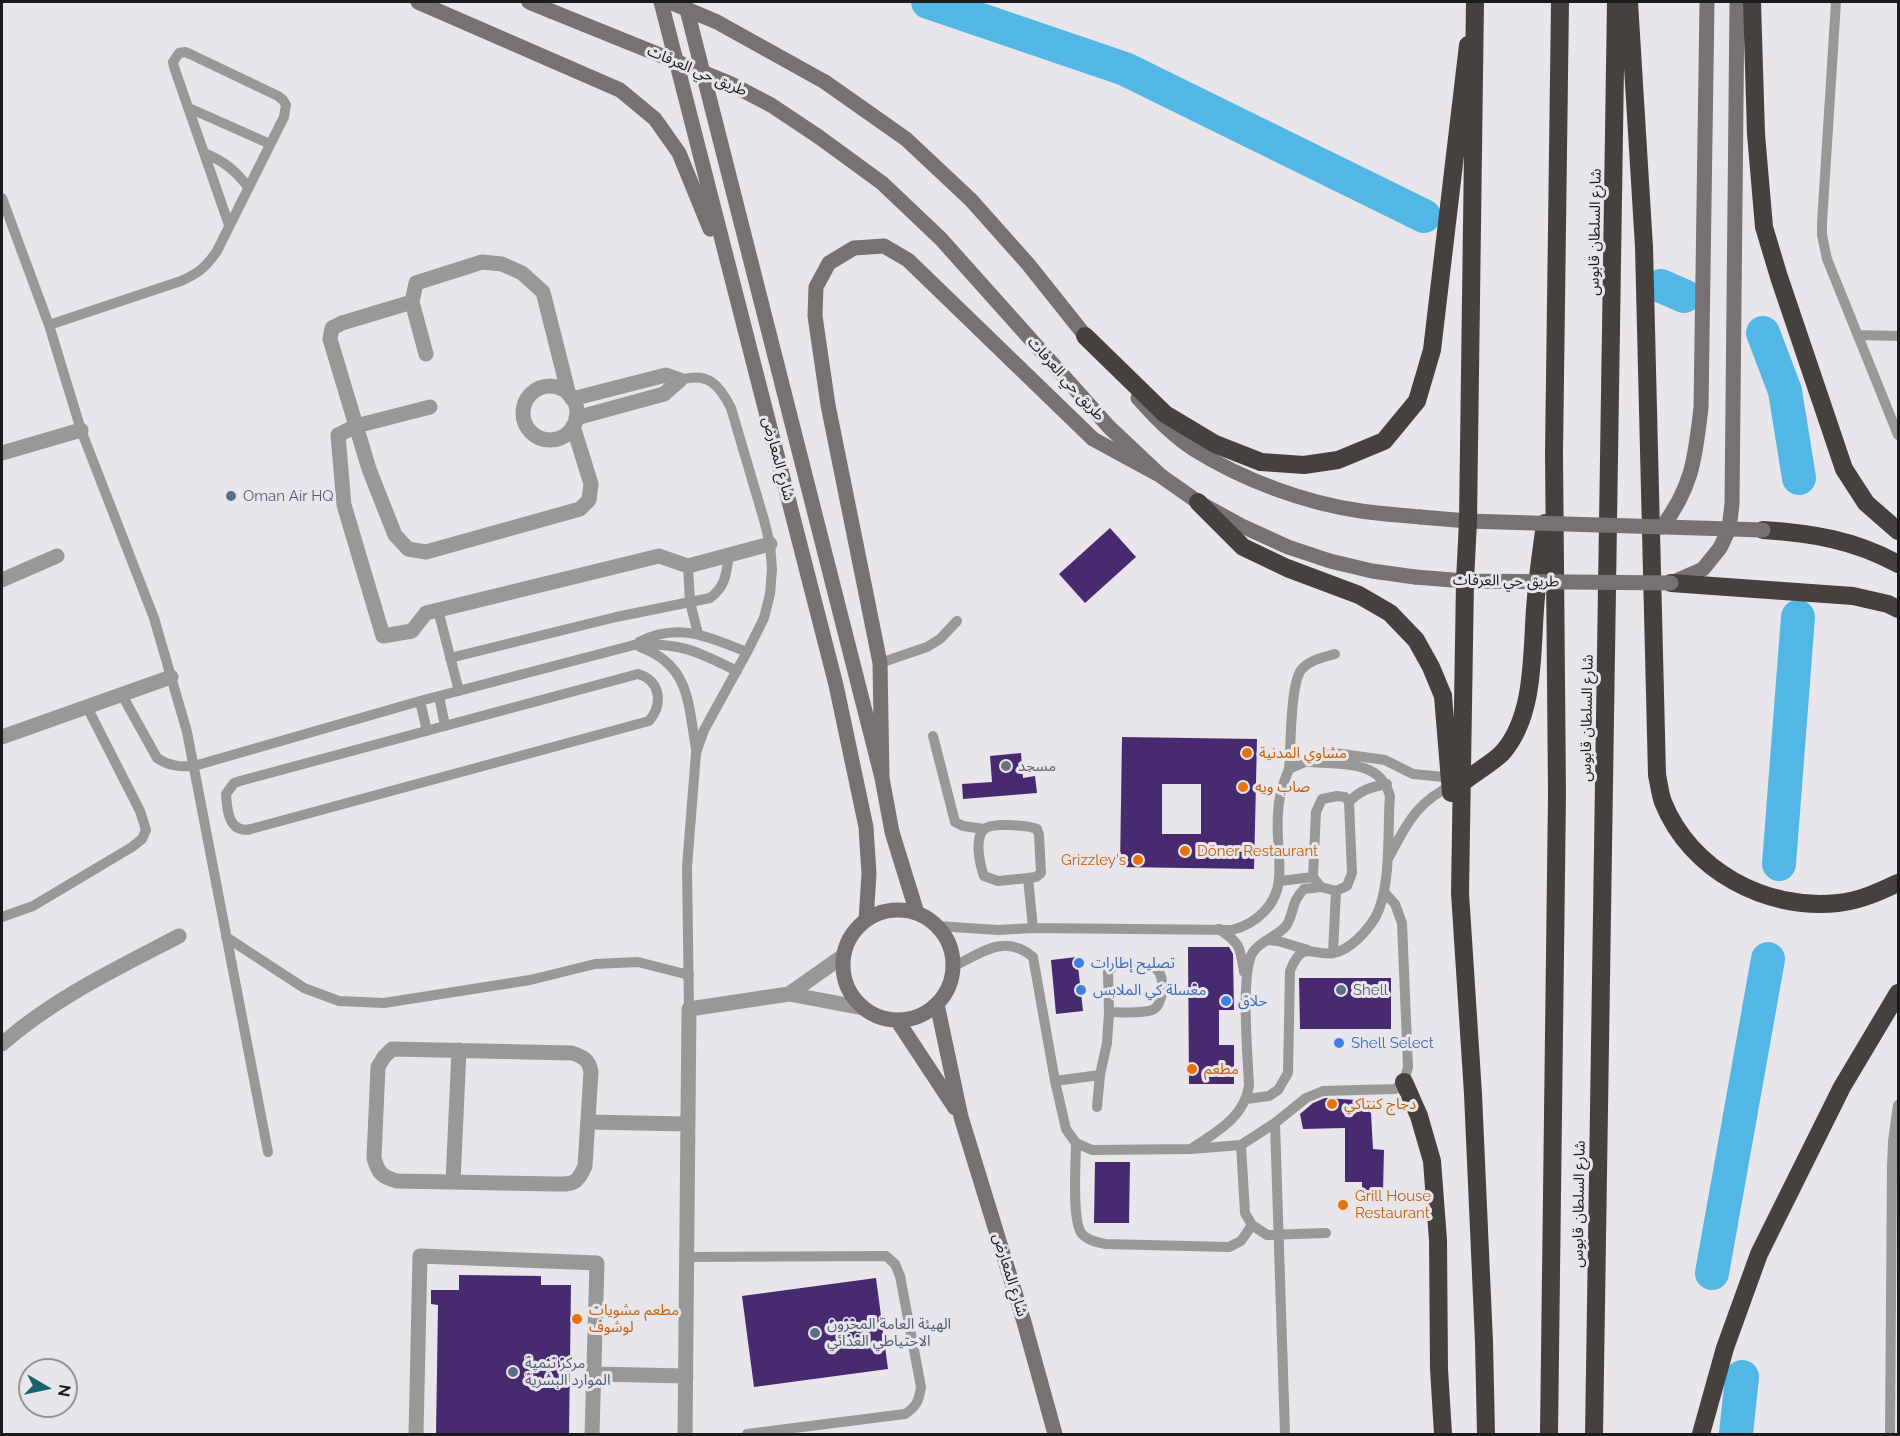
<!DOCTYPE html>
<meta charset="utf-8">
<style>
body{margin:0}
#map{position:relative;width:1900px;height:1436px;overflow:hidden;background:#e8e6eb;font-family:Raleway,sans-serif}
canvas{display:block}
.frame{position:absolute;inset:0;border:3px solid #1b1a1c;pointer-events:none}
.north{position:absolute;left:18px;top:1358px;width:60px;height:60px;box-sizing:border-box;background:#e8e6eb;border:2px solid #969498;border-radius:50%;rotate:99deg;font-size:16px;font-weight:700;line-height:24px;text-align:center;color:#1b1a1c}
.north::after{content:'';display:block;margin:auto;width:21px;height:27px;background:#17636d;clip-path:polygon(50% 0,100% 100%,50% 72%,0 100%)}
</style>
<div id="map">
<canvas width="1900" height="1436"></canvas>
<div class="frame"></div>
<div class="north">N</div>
</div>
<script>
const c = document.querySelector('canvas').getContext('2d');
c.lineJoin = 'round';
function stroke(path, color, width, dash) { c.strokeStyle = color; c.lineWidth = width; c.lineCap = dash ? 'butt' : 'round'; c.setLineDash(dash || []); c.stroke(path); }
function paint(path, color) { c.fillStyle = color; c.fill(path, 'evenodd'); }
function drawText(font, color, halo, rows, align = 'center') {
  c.font = font + ' Raleway,"Noto Sans Arabic",sans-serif'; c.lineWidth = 6; c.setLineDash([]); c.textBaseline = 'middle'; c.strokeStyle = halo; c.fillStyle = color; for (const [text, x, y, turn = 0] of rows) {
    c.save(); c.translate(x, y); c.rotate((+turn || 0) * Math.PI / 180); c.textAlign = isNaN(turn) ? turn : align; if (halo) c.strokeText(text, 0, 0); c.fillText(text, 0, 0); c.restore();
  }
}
stroke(new Path2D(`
 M928,2l197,67 299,147
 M1661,286l23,10
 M1763,333l22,58 14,87
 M1779,864l19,-247
 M1712,1273l56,-314
 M1736,1434l6,-57`), '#52b7e5', 34);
paint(new Path2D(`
 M1110,528l26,29 -51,46 -26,-29z
 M1122,737l135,2 -3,130 -134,-2zM1162,784h39v50h-39z
 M1021,753l2,25 12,-2 2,17 -74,6 -1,-15 30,-2 -2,-26z
 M1188,947h41l4,7 1,56h-15v35h15v39h-45z
 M1077,957l6,54 -27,3 -5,-54z
 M1299,978h92v51h-91z
 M1325,1098l32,2 14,13 2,36 11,1 -1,41h-21v-9h-17v-54l-42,1 -3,-15 13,-11z
 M1095,1162h35l-1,61h-35z
 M459,1275l82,1v9h30l-2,149h-133l2,-129 -7,-1v-14h28z
 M876,1278l12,91 -134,18 -12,-91z`), '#472a6f');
stroke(new Path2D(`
 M1836,2l-14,221v12l5,24 71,176
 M189,108l81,36
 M204,153c20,8 32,18 44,34
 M2,198l47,127 32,105 73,188 33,114 81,420
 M49,325l132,-44c18,-8 25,-14 36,-30l67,-134 2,-12 -3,-5 -5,-4 -88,-42 -5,-2 -6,1 -6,9 1,5 55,158
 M1858,335l40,1
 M680,380c28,-8 39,4 51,28l33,112 6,24 2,25 -2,25 -6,24 -17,34 -43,78 -8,23 -9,114 2,142
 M688,566l2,36 8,32
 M438,610l21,81
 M639,642c40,-21 71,-4 108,10
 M640,647c50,18 48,56 56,102
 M450,658l166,-41 94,-19c16,-12 16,-24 19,-43
 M880,663l47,-16 13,-8 17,-18
 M638,674c23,6 25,31 11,47l-398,108c-22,5 -24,-18 -25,-35l8,-11 6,-2z
 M122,695l35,63c12,8 23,9 37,8l226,-65 214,-56c45,-3 63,6 103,26
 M439,696l6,30
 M420,701l7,30
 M933,736l22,86 8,4 21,3
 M1289,769c2,-20 1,-88 13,-100 8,-9 22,-12 33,-15
 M1389,857c18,-34 29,-57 66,-73
 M1313,877l3,-65 6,-13 15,-3 8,1 4,5
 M1028,878l-30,3 -14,-5c-4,-11 -11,-41 2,-48 7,-4 15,-3 23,-3 10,1 18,0 28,4l2,6 2,38 -5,4 -8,1 5,50
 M1280,881l33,-4 8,10 15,4 11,-5 5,-13 -3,-71c11,-12 22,-15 38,-18
 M2,917l31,-11 99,-59 10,-8 4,-9 -6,-19 -53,-104
 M937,926l61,4 35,-2 199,2c24,-6 45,-25 47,-51 2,-21 -3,-43 -1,-65 0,-15 5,-31 11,-45l28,-12 18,-4 50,7 28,14 41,4
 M1219,929c22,15 21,18 25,43
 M226,937l78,51 35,13 45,2 146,-23 65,-16 43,-2 51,13
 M1268,940l10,1 30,9
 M1333,953l3,-62
 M952,967c30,-14 52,-34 81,-10l22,124 11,48 10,14 16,7 99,-1 50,-4 34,-22 31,-25 17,-7 72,-2 9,-7 4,-15 -6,-144 -7,-19 -10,-11
 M1055,1081l45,-6
 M1246,1099l23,-3 9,-6 10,-17 2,-102c13,-33 22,-14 44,-18 17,-4 32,-21 41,-35 17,-30 12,-87 15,-122 -10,-37 -49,-31 -81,-34
 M1097,1107l3,-32 7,-32 2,-31 -1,-41 6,-5c9,0 35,-2 42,3 10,6 8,37 -4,41 -12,4 -30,2 -43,2
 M1275,1123l10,311
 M1076,1143c0,18 -5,82 7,92 6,6 14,7 22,9l124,3 12,-6 11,-16
 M1241,1145l4,68 7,12 15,10 59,-2
 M1191,1149c25,-17 53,-31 58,-63 -1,-28 -9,-114 4,-134 8,-12 24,-15 33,-26 6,-8 6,-18 10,-26 2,-4 5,-8 8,-11l17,-2
 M687,1257l199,-1 9,8 5,12 21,111c-2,14 -5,20 -16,27l-158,20
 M1890,1434l2,-267 1,-26 5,-36`), '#9a9897', 10);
stroke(new Path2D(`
 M412,302l-70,21 -10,5 -2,11 39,130 26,66 13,14 18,3 154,-43 9,-9 2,-16 -18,-58
 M426,354l-14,-52 4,-19 66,-21 20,2 20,9 21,19 26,103
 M523 413a27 27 0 1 1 54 0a27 27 0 1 1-54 0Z
 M572,399l94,-24 14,5
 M430,407l-74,19 -18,9 6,70 39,131 29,-5 14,-18 233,-57 29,10 82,-22
 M576,418l88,-24 16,-14
 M2,453l79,-23
 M2,580l55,-24
 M2,737l169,-60
 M789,994l54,-38
 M2,1044c52,-46 116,-76 177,-108
 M392,1049l180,4c12,4 17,7 19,19l-6,94c-8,19 -13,18 -31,18l-157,-3c-15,-4 -19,-8 -23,-23l4,-91 6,-10z
 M589,1122l99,2
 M453,1182l6,-132
 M595,1374l91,2
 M416,1434l4,-178 177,7 -5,171
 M685,1434l4,-425 100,-15 74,14`), '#9a9897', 15);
stroke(new Path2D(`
 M418,2l202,88 35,29 24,34 31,76
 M529,2l22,9
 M661,2l175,683 30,142 3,47 -3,46
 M685,2l197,776 10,54 25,81
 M825,82l81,57 65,61 57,64 63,79
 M819,137l63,46 59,56 168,188 52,49 37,26 44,24 46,21 42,14 42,10 43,6
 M1138,398c17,19 35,38 57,52 48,30 110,53 166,61 19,3 39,4 59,6
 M1662,527c31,-41 33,-70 39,-119l6,-406
 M1671,583l32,-14 17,-21 9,-19 3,-25 5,-502
 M882,778l-2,-115 -52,-258 -13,-89 1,-29 13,-24 25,-15 30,-2 24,14 185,179 68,37
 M843 965a55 55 0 1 1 110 0a55 55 0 1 1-110 0Z
 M937,1004l24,113 63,205 31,112
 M897,1020l58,88`), '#757271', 15);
stroke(new Path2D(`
 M1629,2l15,245 13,528c2,9 3,19 6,27 27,68 103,109 175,101 21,-2 41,-11 60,-20
 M1752,2l4,132 8,93 15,50 65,192 22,34 32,28
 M1085,336l80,78 50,30 46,18 43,3 34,-5 46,-19 33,-40 15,-51 36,-305
 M1198,502l45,45 44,21 72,27 31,18 26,27 15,27 12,29
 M1763,530c48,3 92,10 135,34
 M1671,583l182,13 35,8 10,5
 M1466,780c10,-8 29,-19 37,-28 34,-39 28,-107 33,-155 2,-25 6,-49 9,-74
 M1404,1082l15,34 13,45 6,79 1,129 4,65
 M1484,1342l2,92
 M1549,1434l8,-640 -3,-341 6,-451
 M1594,1434l22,-1432
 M1701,1434l24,-86 34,-94 83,-167 56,-94`), '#45413f', 18);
stroke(new Path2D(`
 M670,2l47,20 108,60
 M551,11l178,72 42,22 48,32
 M1420,517l48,4 295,9
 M1415,577l50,4 206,2`), '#757271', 15);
stroke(new Path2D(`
 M1475,2l-7,519 -3,60 -5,312 13,201 11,248
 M1443,696l8,97`), '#45413f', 18);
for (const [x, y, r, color] of [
 [231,496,6,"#5c6f8a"],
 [1247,753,6,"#e8710a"],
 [1006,766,6,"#6b7280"],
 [1243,787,6,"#e8710a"],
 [1185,851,6,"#e8710a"],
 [1138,860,6,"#e8710a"],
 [1079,963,6,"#3f7fe0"],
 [1081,990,6,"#3f7fe0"],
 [1341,990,6,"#5c6f8a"],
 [1226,1001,6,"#3f7fe0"],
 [1339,1043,6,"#3f7fe0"],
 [1192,1069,6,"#e8710a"],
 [1332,1104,6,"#e8710a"],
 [1343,1205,6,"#e8710a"],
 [577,1319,6,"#e8710a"],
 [815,1333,6,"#5c6f8a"],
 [513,1372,6,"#5c6f8a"]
]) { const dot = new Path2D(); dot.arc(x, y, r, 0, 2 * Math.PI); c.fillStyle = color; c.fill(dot); stroke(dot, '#e8e6eb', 2); }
drawText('15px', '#1b1a1c', '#e8e6eb', [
 ["طريق حي العرفات",697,71,23],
 ["شارع السلطان قابوس",1595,232,-89],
 ["طريق حي العرفات",1066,379,48],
 ["شارع المعارض",778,459,75],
 ["طريق حي العرفات",1506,581,1],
 ["شارع السلطان قابوس",1587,718,-89],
 ["شارع السلطان قابوس",1579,1204,-89],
 ["شارع المعارض",1010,1275,73]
]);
drawText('15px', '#4e5e75', '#e8e6eb', [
 ["Oman Air HQ",243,496],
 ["Shell",1353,990],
 ["الهيئة العامة المخزون",827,1324],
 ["الاحتياطي الغذائي",827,1341],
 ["مركز تنمية",525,1363],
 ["الموارد البشرية",525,1380]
], 'left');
drawText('15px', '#c56008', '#e8e6eb', [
 ["مشاوي المدنية",1259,753],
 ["صاب ويه",1255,787],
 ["Döner Restaurant",1197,851],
 ["Grizzley's",1126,860,"right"],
 ["مطعم",1204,1069],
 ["دجاج كنتاكي",1344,1104],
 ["Grill House",1355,1196],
 ["Restaurant",1355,1213],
 ["مطعم مشويات",589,1310],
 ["لوشوف",589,1327]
], 'left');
drawText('15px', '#5b616d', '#e8e6eb', [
 ["مسجد",1018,766]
], 'left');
drawText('15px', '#366cbe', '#e8e6eb', [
 ["تصليح إطارات",1091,963],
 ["مغسلة كي الملابس",1093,990],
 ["حلاق",1238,1001],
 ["Shell Select",1351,1043]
], 'left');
</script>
